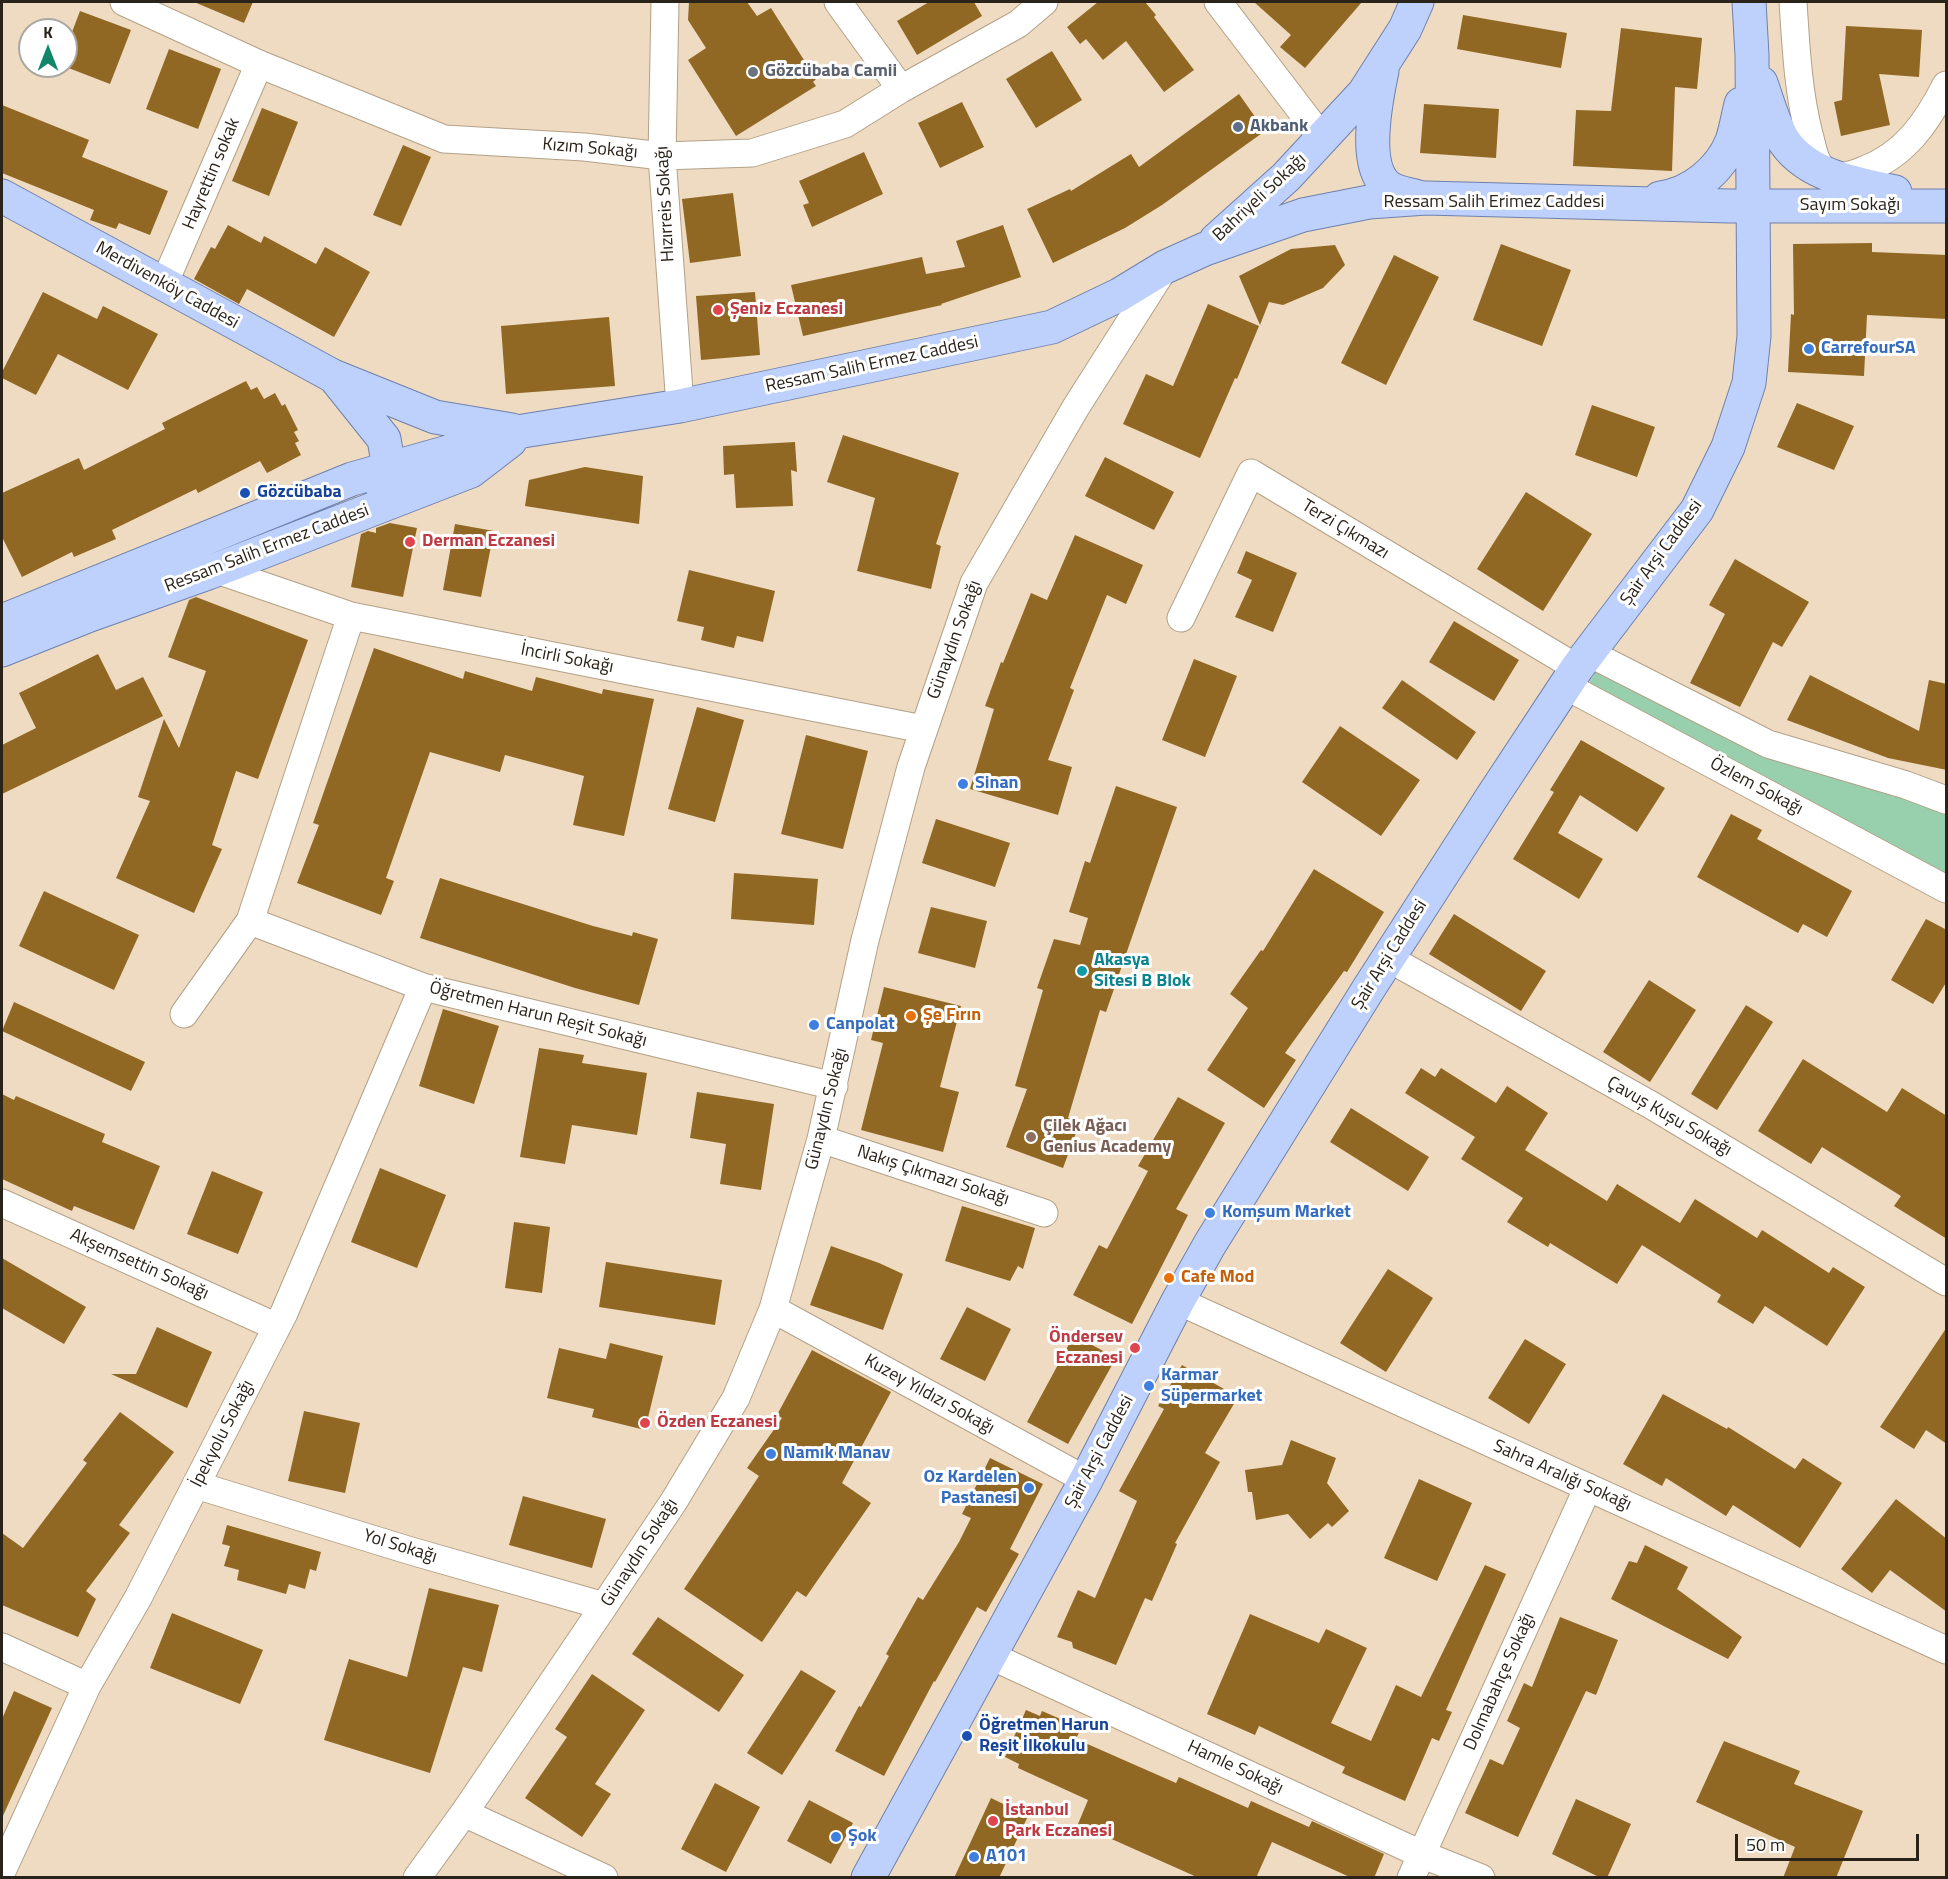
<!DOCTYPE html>
<meta charset="utf-8">
<style>
body{margin:0}
#map{position:relative;width:1948px;height:1879px;overflow:hidden;background:#eedbc1;font-family:"Titillium Web",sans-serif}
canvas{display:block}
.frame{position:absolute;inset:0;border:3px solid #2a231a;pointer-events:none}
.north{position:absolute;left:18px;top:18px;width:60px;height:60px;box-sizing:border-box;background:#fff;border:2px solid #aaa7a3;border-radius:50%;rotate:0deg;font-size:16px;font-weight:700;line-height:24px;text-align:center;color:#2a231a}
.north::after{content:'';display:block;margin:auto;width:21px;height:27px;background:#0f8768;clip-path:polygon(50% 0,100% 100%,50% 72%,0 100%)}
.scale{position:absolute;left:1735px;top:1834px;width:184px;height:27px;box-sizing:border-box;border:3px solid #2a231a;border-top:0;padding-left:8px;font-size:18px;line-height:21px;white-space:nowrap;color:#2a231a;-webkit-text-stroke:4px #fff;paint-order:stroke}
</style>
<div id="map">
<canvas width="1948" height="1879"></canvas>
<div class="frame"></div>
<div class="north">K</div>
<div class="scale">50 m</div>
</div>
<script>
const c = document.querySelector('canvas').getContext('2d');
c.lineJoin = 'round';
function paint(path, color) { c.fillStyle = color; c.fill(path, 'evenodd'); }
function stroke(path, color, width, dash) { c.strokeStyle = color; c.lineWidth = width; c.lineCap = dash ? 'butt' : 'round'; c.setLineDash(dash || []); c.stroke(path); }
function drawText(font, color, halo, rows, align = 'center') {
  c.font = font + ' "Titillium Web",sans-serif'; c.lineWidth = 6; c.setLineDash([]); c.textBaseline = 'middle'; c.strokeStyle = halo; c.fillStyle = color; for (const [text, x, y, turn = 0] of rows) {
    c.save(); c.translate(x, y); c.rotate((+turn || 0) * Math.PI / 180); c.textAlign = isNaN(turn) ? turn : align; if (halo) c.strokeText(text, 0, 0); c.fillText(text, 0, 0); c.restore();
  }
}
paint(new Path2D(`
 M1600,664l346,147v74l-361,-195z`), '#98d0ae');
paint(new Path2D(`
 M194,2h59l-9,21z
 M689,2h58l10,14 14,-8 45,71 -3,3 3,4 -80,50 -48,-76 18,-12 -18,-28z
 M929,2h45l8,14 -65,39 -20,-34z
 M1098,2h47l11,13 -2,2 40,53 -30,22 -38,-51 -23,19 -17,-21 -6,5 -13,-17z
 M1254,2h108l-57,66 -25,-21 11,-12z
 M80,11l51,19 -21,54 -44,-17v-19z
 M1463,15l104,18 -6,35 -104,-19z
 M1846,26l76,4 -3,47 -40,-3 11,51 -49,11 -7,-34 8,-2z
 M1621,28l81,10 -5,51 -22,-2 -3,84 -99,-5 3,-56 35,1z
 M169,49l52,20 -23,60 -52,-20z
 M1052,51l30,49 -46,28 -30,-49z
 M1239,94l26,37 -103,74 -37,23 -72,35 -26,-54 43,-20 1,2 60,-37 8,13z
 M962,102l22,45 -44,21 -22,-45z
 M1424,104l75,5 -3,49 -76,-5z
 M2,105l87,35 -7,17 86,34 -18,44 -31,-12 -3,6 -26,-9 4,-10 -92,-37z
 M262,108l36,14 -29,74 -37,-15z
 M403,145l28,12 -30,69 -28,-11z
 M864,152l19,42 -71,33 -9,-22 6,-2 -10,-22z
 M733,193l8,63 -51,7 -8,-64z
 M228,225l33,18 3,-7 52,28 9,-17 45,25 -36,65 -87,-48 -8,15 -45,-25 17,-32 4,2z
 M1003,225l18,52 -80,27 1,1 -139,31 -12,-51 131,-28 4,17 39,-7 -9,-26z
 M1872,243v9l75,3v64l-80,-4 -3,61 -76,-4 3,-58 3,1 -1,-71z
 M1501,244l70,26 -29,76 -69,-26z
 M1335,245l10,20 -22,23 -40,17 -14,-3 -9,23 -21,-49 52,-27z
 M1394,255l45,22 -53,108 -45,-22z
 M43,292l54,27 6,-13 55,28 -30,56 -70,-36 -22,41 -34,-17v-6z
 M755,292l5,63 -59,5 -5,-64z
 M1208,304l51,22 -22,53 -2,-1 -35,80 -77,-34 23,-50 27,12z
 M609,317l6,69 -109,8 -5,-68z
 M246,381l5,9 6,-3 7,12 11,-6 7,13 3,-2 13,26 -4,2 5,9 -4,2 6,12 -34,18 -7,-12 -62,32 -2,-4 -84,41 4,9 -42,18 -2,-5 -50,25 -20,-40v-44l77,-35 5,12 81,-41 -3,-6z
 M1797,403l57,23 -20,44 -57,-23z
 M1592,405l63,22 -18,50 -62,-22z
 M843,435l116,38 -23,71 5,2 -10,43 -74,-18 18,-73 -48,-16z
 M795,442l2,30 -6,-2 2,36 -57,2 -2,-34 -10,1 -1,-29z
 M1105,457l69,35 -20,38 -69,-34z
 M585,467l58,9 -4,48 -114,-18 4,-26z
 M1526,492l66,42 -49,77 -66,-42z
 M390,523l27,5 -14,69 -52,-10 10,-53 7,-3 8,2v-5z
 M455,524l39,7 -13,66 -38,-7z
 M1075,535l68,30 -17,39 -19,-9 -37,93 4,2 -26,70 24,7 -14,48 -88,-26 24,-80 -9,-3 16,-44 2,1 28,-70 16,7z
 M1246,551l51,22 -24,59 -38,-15 17,-37 -15,-7z
 M1735,559l74,43 -27,45 -9,-5 -33,65 -50,-24 35,-69 -16,-9z
 M689,570l86,21 -12,51 -26,-6 -3,12 -33,-8 3,-13 -27,-6z
 M196,597l112,43 -50,139 -22,-8 -24,74 10,4 -28,64 -78,-35 34,-77 -12,-4 26,-78 15,29 27,-77 -38,-14 21,-57z
 M1454,621l65,39 -25,41 -65,-39z
 M374,648l89,31 2,-8 67,20 4,-14 66,17 1,-5 51,10 -30,137 -51,-11 11,-49 -79,-21 -5,17 -70,-20 -44,126 8,3 -13,34 -84,-32 22,-58 -6,-2z
 M98,654l18,36 27,-13 20,39 -161,78v-49l34,-17 -17,-35z
 M1194,659l43,17 -32,81 -43,-17z
 M1810,675l109,56 10,-51 18,4v86l-59,-12 -101,-38z
 M1402,680l74,52 -19,28 -75,-52z
 M697,707l47,13 -29,102 -47,-13z
 M1340,726l80,54 -39,56 -79,-54z
 M806,735l62,16 -25,98 -62,-15z
 M1581,740l84,48 -28,44 -57,-37 -22,38 45,26 -24,40 -66,-40 41,-67 -4,-2z
 M1116,786l61,21 -71,205 -6,-2 -32,108 12,4 -17,46 -57,-21 21,-58 -12,-3 28,-96 -6,-2 17,-49 26,6 8,-27 -19,-6 16,-51 5,2z
 M1731,814l31,16 -5,9 95,52 -25,46 -24,-13 -5,9 -101,-56z
 M936,819l74,24 -15,44 -73,-24z
 M1314,869l70,43 -37,60 -3,-1 -59,82 11,7 -32,48 -57,-38 41,-62 -18,-14 31,-44 2,1z
 M734,873l84,6 -4,46 -83,-6z
 M440,878l153,48 39,10 1,-4 25,7 -19,66 -64,-17 -155,-50z
 M44,891l95,44 -25,55 -95,-44z
 M931,907l56,14 -12,47 -57,-15z
 M1454,914l92,57 -25,40 -92,-57z
 M1926,919l21,11v51l-14,23 -42,-24z
 M1649,980l47,30 -46,72 -47,-30z
 M884,987l77,19 -21,81 19,5 -16,60 -82,-22 22,-87 -12,-3z
 M14,1002l131,60 -14,29 -129,-60z
 M1746,1005l27,17 -56,88 -26,-16z
 M443,1009l56,17 -25,78 -55,-18z
 M539,1048l45,7 -2,8 65,10 -10,62 -65,-10 -7,39 -45,-7z
 M1803,1059l84,53 15,-24 45,28v123l-53,-33 7,-10 -79,-49 -11,17 -53,-33z
 M1421,1068l14,9 6,-9 55,35 11,-17 41,27 -23,37 82,51 10,-17 63,39 15,-24 62,39 5,-8 67,43 4,-6 32,20 -38,59 -62,-40 -12,18 -36,-22 4,-7 -79,-50 -25,39 -67,-41 -2,4 -41,-25 16,-24 -62,-39 14,-22 -70,-44z
 M697,1092l77,12 -13,86 -41,-6 6,-40 -36,-6z
 M2,1094l12,6 2,-4 89,38 -3,8 58,24 -26,64 -60,-24 -2,5 -70,-32z
 M1178,1097l47,26 -49,86 12,6 -56,109 -59,-29 26,-50 8,4 41,-78 -10,-5z
 M1351,1108l78,49 -21,34 -78,-49z
 M380,1168l66,27 -29,73 -66,-26z
 M212,1171l51,21 -25,62 -51,-20z
 M962,1206l73,22 -12,41 -5,-3 -8,15 -65,-20z
 M514,1222l36,5 -8,66 -37,-5z
 M831,1246l48,17 24,11 -20,56 -73,-25z
 M2,1258l84,49 -22,37 -62,-36z
 M606,1262l116,18 -7,45 -116,-18z
 M1388,1269l45,29 -47,74 -46,-29z
 M967,1307l44,22 -26,52 -45,-22z
 M157,1327l55,25 -25,56 -76,-34h25z
 M1947,1327v117l-21,-14 -12,19 -34,-22z
 M1074,1335l42,23 -48,86 -41,-22z
 M1525,1339l41,25 -37,60 -41,-26z
 M610,1343l53,13 -18,74 -53,-13 2,-8 -47,-11 12,-50 47,11z
 M812,1350l79,42 -49,91 29,20 -65,94 -9,-6 -35,51 -78,-53 75,-113 -12,-8 35,-50 -5,-3z
 M1182,1365l56,32 -33,56 15,9 -45,81 2,1 -25,57 -7,-3 -29,67 -43,-17 -1,-6 -15,-5 21,-47 17,8 42,-97 -18,-10 45,-82 -6,-3z
 M1663,1394l64,35 1,-2 67,42 8,-11 39,25 -42,65 -67,-43 -7,11 -60,-38 -4,8 -39,-22z
 M304,1411l56,12 -15,70 -57,-12z
 M120,1412l54,40 -55,73 11,8 -44,58 10,8 -18,38 -76,-32v-72l21,15 64,-85 -4,-3z
 M1291,1440l45,18 -9,25 22,28 -17,16 -4,-4 -18,16 -22,-25 -32,6 -4,-28h-4l-3,-22 37,-5z
 M990,1458l53,26 -33,65 9,5 -33,58 -9,-5 -42,75 -1,-1 -50,95 -49,-25 24,-45 2,1 28,-51 -3,-2 32,-57 5,3 36,-58 12,-24 -9,-4z
 M1419,1479l53,24 -35,78 -53,-23z
 M523,1496l83,23 -14,49 -83,-23z
 M1896,1499l51,40v73l-57,-42 -18,23 -31,-24z
 M227,1525l94,27 -5,19 -6,-2 -5,20 -16,-5 -3,10 -49,-14 2,-10 -15,-4 6,-20 -8,-2z
 M1645,1545l43,22 -11,22 65,48 -14,22 -117,-60 18,-38 8,2z
 M1485,1565l21,9 -60,136 6,2 -13,29 -7,-3 -27,63 -63,-28 3,-6 -86,-41 -4,9 -48,-21 43,-100 69,29 7,-14 41,19 -36,75 40,18 25,-56 25,12z
 M429,1588l70,17 -17,67 -19,-5 -33,106 -106,-33 25,-81 58,18z
 M172,1613l91,37 -23,54 -90,-36z
 M658,1617l86,58 -25,37 -87,-58z
 M1560,1617l58,23 -22,55 -10,-4 -68,146 -53,-24 25,-54 13,6 17,-37 -13,-7 17,-38 8,4z
 M801,1670l35,21 -54,84 -35,-22z
 M592,1674l53,36 -50,74 16,10 -29,43 -57,-39 42,-61 -12,-8z
 M14,1691l38,17 -50,110v-99z
 M1026,1710l14,6 2,-5 30,13 -2,3 10,3 -4,9 100,44 3,-6 69,31 3,-7 58,26 3,-6 72,33 -10,24h-22l-80,-36 -16,36h-57l-121,-54 10,-24 -70,-32 1,-4 -14,-7z
 M1724,1741l76,30 -6,13 69,27 -27,67h-53l12,-31 -99,-45z
 M715,1783l45,24 -34,65 -45,-23z
 M991,1798l37,18 -29,62h-45z
 M1576,1799l55,25 -24,54h-6l-49,-24z
 M809,1800l44,23 -22,41 -44,-23z`), '#916823');
const minor = new Path2D(`
 M124,2l135,62 185,75 140,8 78,9 90,-3 93,-29 56,-35 117,-65 26,-22
 M665,2l-3,154 18,250
 M838,2l63,87
 M1218,2l104,136
 M1793,2c3,45 5,89 16,132 4,14 5,27 15,38
 M1832,176c12,2 22,-2 32,-6 41,-15 63,-48 82,-85
 M164,284l95,-220
 M217,570l134,46 572,113
 M351,616l-101,305 173,66 411,99
 M1181,618l70,-145 326,195
 M1589,653l179,91 138,41 40,15
 M1566,686l380,203
 M1388,958l263,147 295,177
 M184,1014l66,-93
 M821,1139l223,74
 M2,1203l275,124
 M1178,1301l768,349
 M773,1309l313,171
 M196,1485l215,66 193,55
 M2,1647l85,39
 M991,1656l430,198 60,24
 M464,1813l140,65
 M2,1871l85,-185 51,-88 146,-285 139,-326
 M417,1878l47,-65 140,-207 70,-105 62,-103 37,-89 48,-170 44,-199 46,-173 63,-184 102,-176 89,-140
 M1411,1878l177,-391`);
const major = new Path2D(`
 M1382,71c-6,29 -20,93 5,115 8,7 22,8 31,11
 M1761,83c6,17 11,36 20,53 21,39 75,48 114,56
 M2,196l331,180 102,41 77,13
 M1660,198c31,-4 60,-27 72,-57 4,-12 6,-25 9,-37
 M1216,240l70,-63 78,-84 41,-64 12,-27
 M336,379l48,60 5,29 -6,21
 M2,621l350,-142 171,-48 157,-25 372,-79 67,-32 46,-28 40,-18 98,-34 66,-13 57,-4 304,8h216
 M2,650l88,-35 118,-42 263,-102 39,-30
 M868,1878l218,-398 92,-179 32,-57 159,-256 123,-191 85,-129 120,-158 31,-63 21,-64 5,-47 -2,-281 -3,-53`);
stroke(minor, '#b3a188', 29);
stroke(major, '#6e80ad', 35);
stroke(minor, '#fff', 27);
stroke(major, '#bed1fd', 33);
for (const [x, y, r, color] of [
 [753,72,6,"#6b7280"],
 [1238,127,6,"#5c6f8a"],
 [718,310,6,"#e0444e"],
 [1809,349,6,"#3f7fe0"],
 [245,493,6,"#1a4fb4"],
 [410,542,6,"#e0444e"],
 [963,784,6,"#3f7fe0"],
 [1082,971,6,"#0f9aa8"],
 [911,1016,6,"#e8710a"],
 [814,1025,6,"#3f7fe0"],
 [1031,1137,6,"#8d6e63"],
 [1210,1213,6,"#3f7fe0"],
 [1169,1278,6,"#e8710a"],
 [1135,1348,6,"#e0444e"],
 [1149,1386,6,"#3f7fe0"],
 [645,1423,6,"#e0444e"],
 [771,1454,6,"#3f7fe0"],
 [1029,1488,6,"#3f7fe0"],
 [967,1736,6,"#1a4fb4"],
 [993,1821,6,"#e0444e"],
 [836,1837,6,"#3f7fe0"],
 [974,1857,6,"#3f7fe0"]
]) { const dot = new Path2D(); dot.arc(x, y, r, 0, 2 * Math.PI); c.fillStyle = color; c.fill(dot); stroke(dot, '#fff', 2); }
drawText('bold 18px', '#5b616d', '#fff', [
 ["Gözcübaba Camii",765,72]
], 'left');
drawText('bold 18px', '#4e5e75', '#fff', [
 ["Akbank",1250,127]
], 'left');
drawText('18px', '#2a231a', '#fff', [
 ["Kızım Sokağı",590,149,5],
 ["Hayrettin sokak",212,174,-67],
 ["Bahriyeli Sokağı",1260,198,-43],
 ["Ressam Salih Erimez Caddesi",1494,203],
 ["Hızırreis Sokağı",666,204,-93],
 ["Sayım Sokağı",1850,206],
 ["Merdivenköy Caddesi",167,286,29],
 ["Ressam Salih Ermez Caddesi",872,365,-12],
 ["Terzi Çıkmazı",1345,530,31],
 ["Ressam Salih Ermez Caddesi",267,549,-21],
 ["Şair Arşi Caddesi",1662,553,-54],
 ["Günaydın Sokağı",955,640,-70],
 ["İncirli Sokağı",567,659,11],
 ["Özlem Sokağı",1756,787,28],
 ["Şair Arşi Caddesi",1390,955,-58],
 ["Öğretmen Harun Reşit Sokağı",538,1015,14],
 ["Günaydın Sokağı",827,1109,-76],
 ["Çavuş Kuşu Sokağı",1669,1117,30],
 ["Nakış Çıkmazı Sokağı",933,1176,18],
 ["Akşemsettin Sokağı",139,1265,24],
 ["Kuzey Yıldızı Sokağı",929,1395,29],
 ["İpekyolu Sokağı",223,1434,-63],
 ["Şair Arşi Caddesi",1100,1452,-62],
 ["Sahra Aralığı Sokağı",1562,1476,24],
 ["Yol Sokağı",400,1547,17],
 ["Günaydın Sokağı",640,1553,-57],
 ["Dolmabahçe Sokağı",1500,1682,-66],
 ["Hamle Sokağı",1235,1768,25]
]);
drawText('bold 18px', '#be3a42', '#fff', [
 ["Şeniz Eczanesi",730,310],
 ["Derman Eczanesi",422,542],
 ["Öndersev",1123,1338,"right"],
 ["Eczanesi",1123,1359,"right"],
 ["Özden Eczanesi",657,1423],
 ["İstanbul",1005,1811],
 ["Park Eczanesi",1005,1832]
], 'left');
drawText('bold 18px', '#366cbe', '#fff', [
 ["CarrefourSA",1821,349],
 ["Sinan",975,784],
 ["Canpolat",826,1025],
 ["Komşum Market",1222,1213],
 ["Karmar",1161,1376],
 ["Süpermarket",1161,1397],
 ["Namık Manav",783,1454],
 ["Oz Kardelen",1017,1478,"right"],
 ["Pastanesi",1017,1499,"right"],
 ["Şok",848,1837],
 ["A101",986,1857]
], 'left');
drawText('bold 18px', '#164399', '#fff', [
 ["Gözcübaba",257,493],
 ["Öğretmen Harun",979,1726],
 ["Reşit İlkokulu",979,1747]
], 'left');
drawText('bold 18px', '#0d838f', '#fff', [
 ["Akasya",1094,961],
 ["Sitesi B Blok",1094,982]
], 'left');
drawText('bold 18px', '#c56008', '#fff', [
 ["Şe Fırın",923,1016],
 ["Cafe Mod",1181,1278]
], 'left');
drawText('bold 18px', '#785e54', '#fff', [
 ["Çilek Ağacı",1043,1127],
 ["Genius Academy",1043,1148]
], 'left');
</script>
